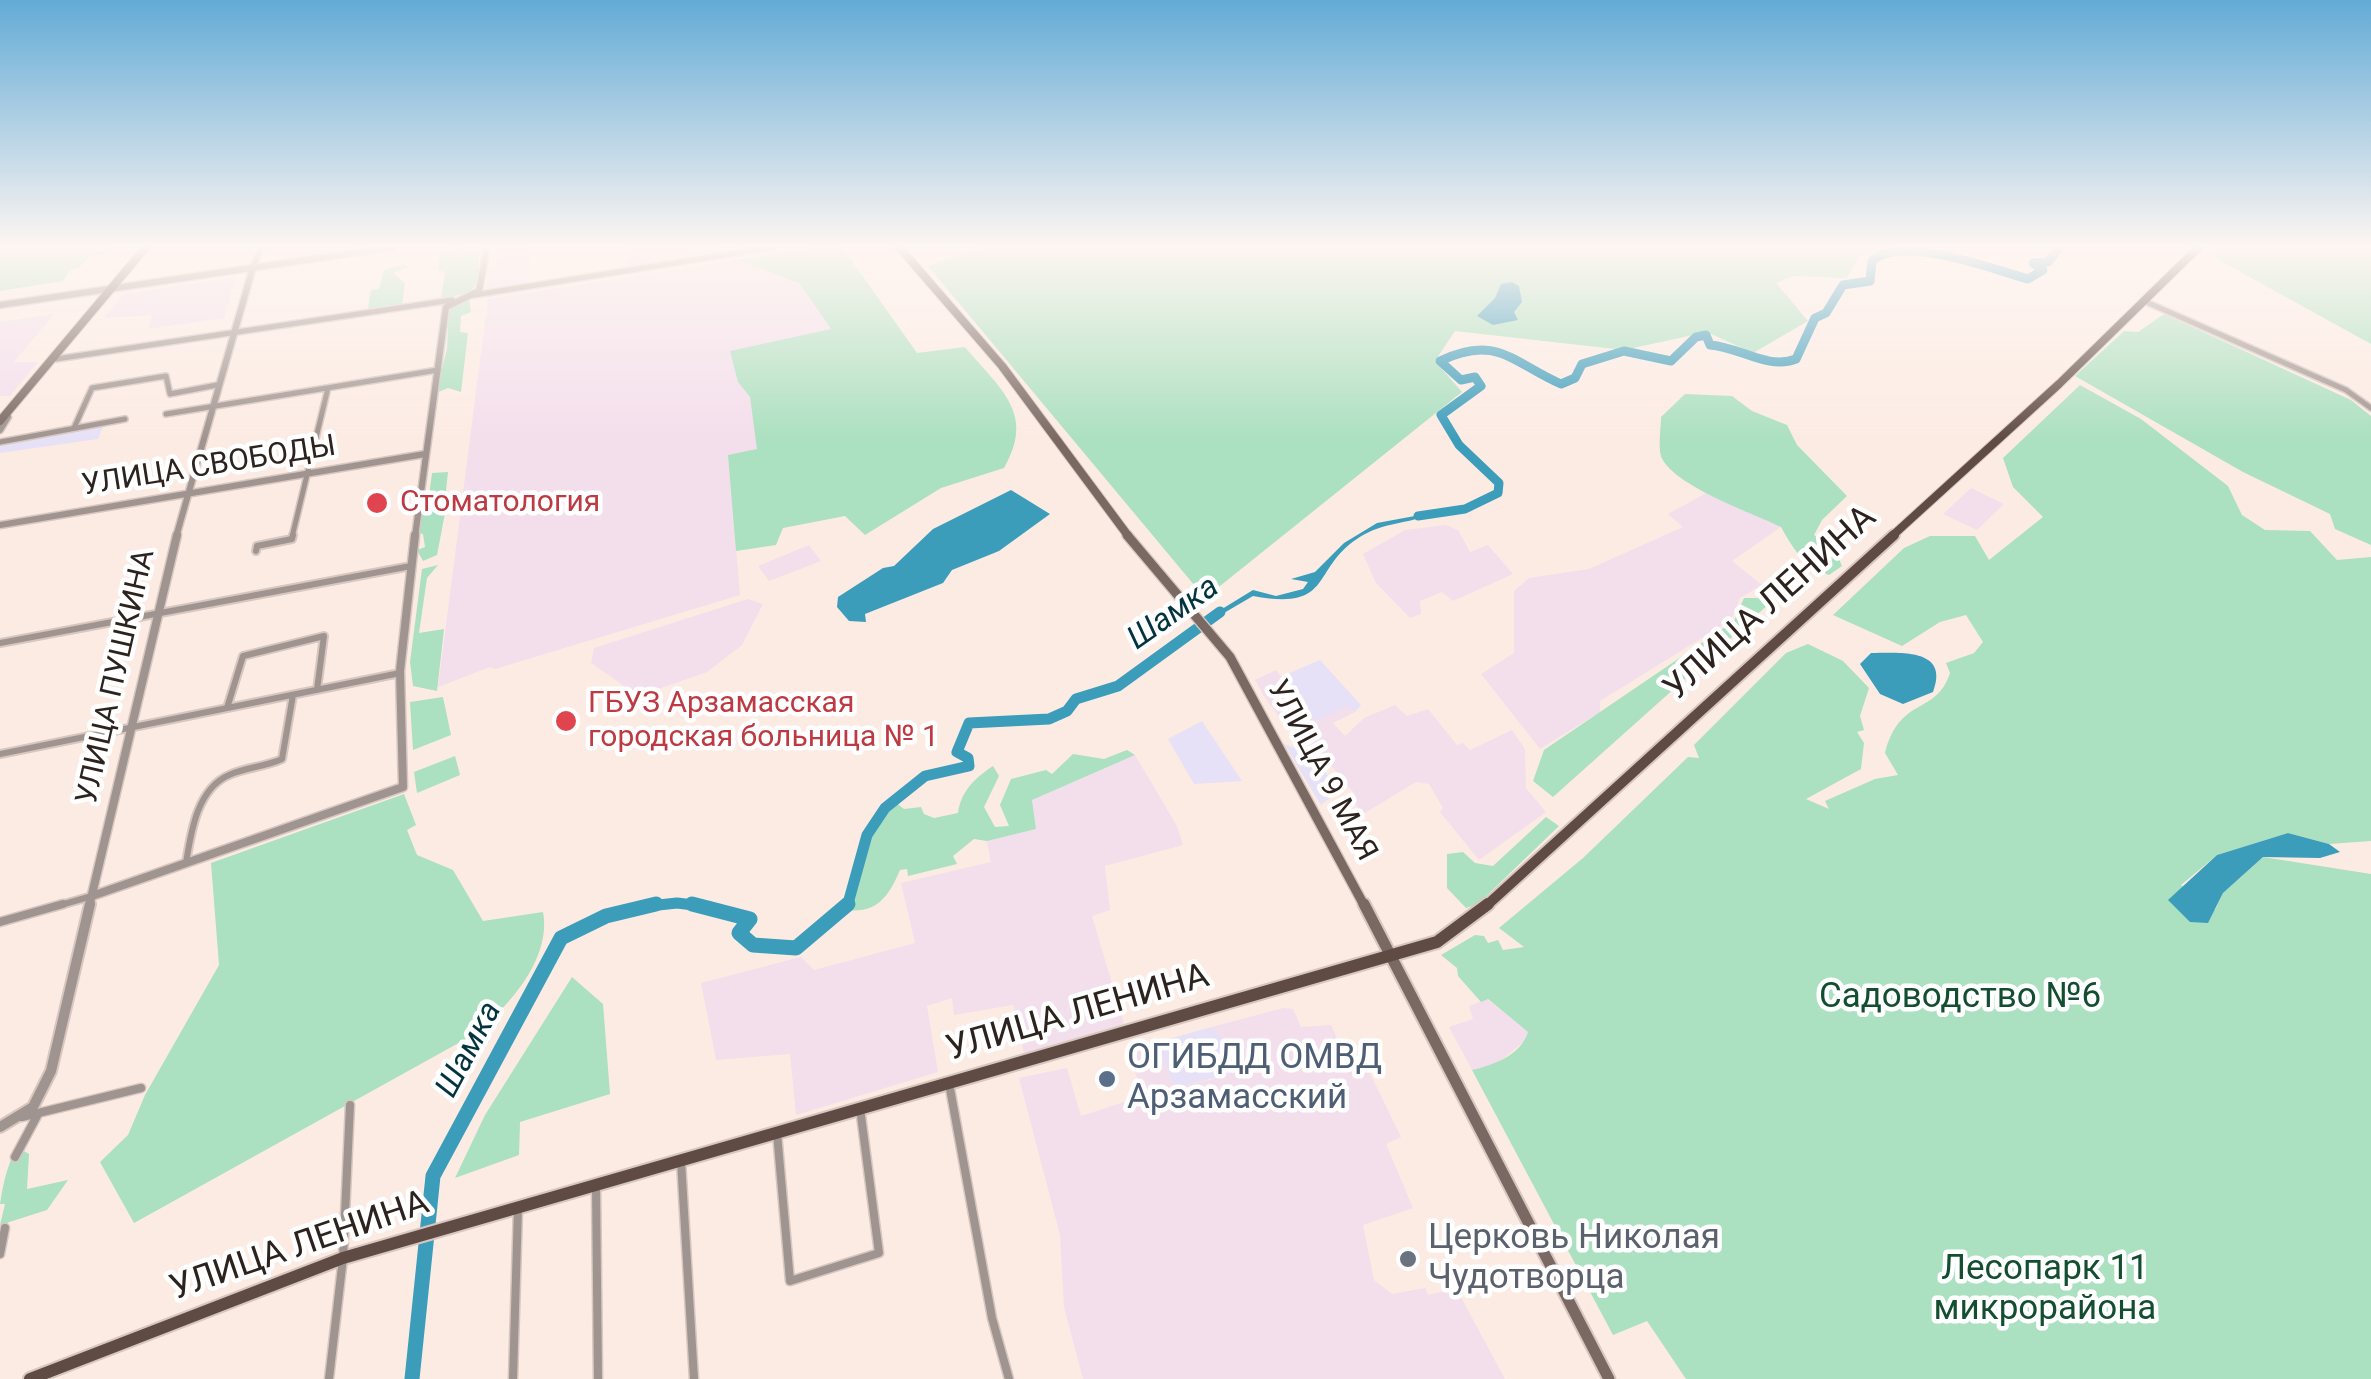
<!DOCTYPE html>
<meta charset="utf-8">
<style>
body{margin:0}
canvas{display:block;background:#fcebe3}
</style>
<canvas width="2371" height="1379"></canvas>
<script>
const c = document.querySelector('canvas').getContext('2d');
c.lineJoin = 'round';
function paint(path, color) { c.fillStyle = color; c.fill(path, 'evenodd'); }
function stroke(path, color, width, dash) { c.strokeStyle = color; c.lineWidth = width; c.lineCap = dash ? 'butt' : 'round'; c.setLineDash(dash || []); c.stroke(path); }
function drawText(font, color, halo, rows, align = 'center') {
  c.font = font + ' Roboto,sans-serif'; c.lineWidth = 9; c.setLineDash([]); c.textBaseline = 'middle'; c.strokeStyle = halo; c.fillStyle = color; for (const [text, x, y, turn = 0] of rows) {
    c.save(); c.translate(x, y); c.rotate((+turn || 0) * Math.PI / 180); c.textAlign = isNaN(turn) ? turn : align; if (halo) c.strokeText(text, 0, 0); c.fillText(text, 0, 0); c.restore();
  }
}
paint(new Path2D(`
 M105,422l-7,17 -98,14v-14z
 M1320,660l41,45 -6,7 -6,-6 -33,16 -36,-45z
 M1202,721l40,60 -48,3 -26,-45z
 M1284,744l22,8 24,26 2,18 -11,9z
 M1212,1027l9,9 13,37 -60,15 -17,-46z`), '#e6e1f7');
paint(new Path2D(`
 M498,247h32l-1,37 -43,5 2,-19 8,-2z
 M629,247h93l1,4 -97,16z
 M736,260l63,23 32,47 -93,52 12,15 8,53 -30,5 12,140 -245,74 -5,-2 -52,20 50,-388z
 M236,277l-12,41 -76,11 4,-14 -48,3 19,-24z
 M54,314l-40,48h24l-28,34h-10v-74z
 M1971,488l33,16 -27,26 -34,-16z
 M1710,491l71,36 -49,34 30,24 -22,13 -9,22 -131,81v11l-60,37 -59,-75 33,-21v-62l15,-13 60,-9 94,-42 -15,-13z
 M1446,525l12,5 12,22 18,-7 25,29 -60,27 -11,-9 -22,9 1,13 -11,4 -34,-35 -13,-29 42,-24z
 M809,545l12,16 -52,20 -11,-15z
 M748,599l15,5 -21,41 -35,27 -46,16 -31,2 -39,-27 3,-15z
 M1276,670l40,51 33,-16 6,7 -22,11 12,13 19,-18 31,-13 12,11 21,-7 29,36 6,-2 7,7 42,-20 13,19 1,39 20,24 -67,48 -39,-48 3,-4 -14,-24 -13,-2 -53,32 -13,-17 5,-3 -62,-74 -8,4 -20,-26 -10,-18z
 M1135,755l42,71 6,19 -78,21 5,44 -18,6 32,108 -100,29 -11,-48 -59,10 -2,-17 -25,8 11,66 -142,43 -6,-61 -74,6 -15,-77 100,-26 13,13 101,-27 -14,-60 90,-21 -4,-21 49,-12 -4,-29z
 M1487,999l41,33v6l-31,26 -25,6 -23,-43 24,-8 -4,-13z
 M1283,1008l10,1 8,18 30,-2 19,43 15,-5 36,74 -15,7 27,64 -50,17 11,55 18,14 33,-6 3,7 28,-7 49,91h-422l-19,-72 -4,-72 -41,-157 48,-10 14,48 62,-20 -15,-46 29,-8 17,46 44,-10 16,-5 -13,-37 -9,-9z`), '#f3deec');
paint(new Path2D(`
 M0,247h112l-6,7 -17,3 -10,11 -9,2 -7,11 -63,10z
 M459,247l20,3 -1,30 -8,13 -29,5 4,-26 -7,-2 2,-18z
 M816,247h26l75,106 48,-6c35,42 71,66 39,121l-63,20 -76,47 -20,-19 -62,12 -7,17 -40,6 -8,-96 29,-6 -7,-52 -12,-15 -8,-31 101,-22 -32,-46 -63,-23z
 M982,247h902l-25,9 -12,22 -54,-2 -17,7 32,38 -55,32 -46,-21 -83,18 -169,-19 -20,30 27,31 -257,206 -277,-332z
 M2216,247h155v97l-163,-90z
 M403,264l6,3 -16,6 12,10 -3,22 -34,4 3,-19 8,-1 5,-19z
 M469,299l2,13 -10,4 -1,16 8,1 -7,59 -13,-4 -12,5 11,-44 2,-42z
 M2164,314l187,86 20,16v129l-36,-16 -5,-15 -87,-42 -168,-96 49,-45 14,1z
 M2080,385l61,34 87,67 14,29 23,15 45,1 27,29 34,-3v284l-42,3 -41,-11 -71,22 -36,30 34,25 8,-17 40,-36 108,17v505h-685l-39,-58 -34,14 -141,-265c22,-5 49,-15 56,-38l-40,-33 -7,3 -23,-26 -1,-8 -16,-13 34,-20 9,1 4,7 10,-3 5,10 21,-3 -25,-19 84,-70 105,-101 11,1 -5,-13 92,-92 22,-9 35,17 26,27 -9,28 4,14 -7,2 7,11 -3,26 -55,30 23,10 -4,-8 50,-22 23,-4 -13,-22c15,-58 51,-37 65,-80l-4,-10 28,-10 9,-11 -17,-27 -26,7 -38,24 -69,-31 71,-67 26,-12h45l14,24 54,-43 -30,-30 -10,-29z
 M1685,394l47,2 20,15 35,14 10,20 50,51 -25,24 -8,15 22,17 6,14 -13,9c-27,-12 -34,-23 -48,-48 -28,-14 -110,-42 -120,-71 -3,-10 0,-28 0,-39z
 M448,472l-3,28 -10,6 10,7 -8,42 -14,6 -6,-11 8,-3 -2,-13 -5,-1 2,-24 8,-5 4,-31z
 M438,565l-11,13 -8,55 25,-4 -7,62 -24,-5 -3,-24 12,-93z
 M1744,598h18l8,5 -217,194 -20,-16 11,-31 190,-129z
 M443,697l8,38 -38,15 -3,-48z
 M1127,750l8,5 -103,45 4,29 -49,12 -13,-2 -21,17 4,8 -49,12 -1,-7 -7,1c-11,26 -23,44 -54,40l14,-65 31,-46 13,10 17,-2 3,7 10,4 24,-5c3,-22 17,-35 35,-47l6,10 -15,31 11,20 14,-1 -9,-21 11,-26 35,-9 6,4 21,-20 31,5z
 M455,756l5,19 -43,18 -3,-21z
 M404,794l12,31 -9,5 10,25 36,15 30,51 60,-9c9,47 -36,97 -70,123l-339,188 -34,-61 28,-27 17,-40 74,-130 -8,-102z
 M1546,817l13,9 -81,78 -12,4 -19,-20v-34l16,-2 12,11 18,3z
 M572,977l31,27 7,90 -90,28 -1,33 -64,23 30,-63z
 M17,1147l12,7 -2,35 41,-9 -21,30 -47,15 5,-21h-5c3,-19 6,-36 17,-57z`), '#abe0c0');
paint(new Path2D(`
 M1512,282l7,4 3,16 -8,10 4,8 -25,5 -16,-9 18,-18 6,-14z
 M1011,490l39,24 -51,37 -47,19 -9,13 -78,31 1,8 -17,-1 -12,-14 1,-10 45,-29 11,-2 39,-37z
 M1431,513c-17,10 -44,9 -66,21 -57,31 -27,78 -112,62l-41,24 -3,-3 44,-27 23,6 27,-7 5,-7 -17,-3 24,-7 29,-29 33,-20z
 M1871,653c29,0 79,-5 62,39l-30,12 -23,-10 -20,-30z
 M2288,833l41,11 11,8 -20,6 -57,-1 -40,36 -15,30 -18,-1 -22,-22 49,-45z`), '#3c9dbb');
stroke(new Path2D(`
 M1418,516l47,-7 33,-16 1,-10 -40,-38 -18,-30 40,-29 -6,-9 -14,3 -21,-19c56,-27 72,1 121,23l14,-6 7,-14 42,-13 47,10 25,-24 10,-2 4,10c30,2 57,25 86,14l19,-41 11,-5 17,-28 27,-4 2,-20c31,-27 120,8 156,18l15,-9 -10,-7 15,-1 12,-15`), '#3c9dbb', 9);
stroke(new Path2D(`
 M640,907l37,-4 33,4
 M847,907l20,-72 18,-27 40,-32 44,-10 -1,-8 -11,-6 12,-29 80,-4 18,-8 9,-12 42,-13 102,-74`), '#3c9dbb', 11);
stroke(new Path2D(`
 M692,904l58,15 -11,14 14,12 43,3 52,-44
 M412,1379l21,-203 128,-238 45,-22 50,-12`), '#3c9dbb', 15);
const minorFar2 = new Path2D(`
 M253,267l9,-20
 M474,295l300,-48
 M2144,301l202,89 25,18
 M56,359l396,-59
 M166,414l272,-44
 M74,428l18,-40 74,-12 4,18 47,-9
 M0,442l125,-23
 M292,537l36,-149`);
const minorFar1 = new Path2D(`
 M256,551l1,-5 35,-7 1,-4
 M0,643l411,-77
 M227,708l16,-52 81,-20 -7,54
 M0,754l400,-81
 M186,863c5,-31 11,-74 43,-88 17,-8 36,-8 53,-16l11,-64
 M54,907l38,-11`);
const minor = new Path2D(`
 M0,922l63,-18
 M949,1083l43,235 17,61
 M22,1117l119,-29
 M777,1133l13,148 89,-28 -19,-145
 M15,1157l22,-41
 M681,1161l13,218
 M596,1186l2,193
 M0,1254l5,-26
 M329,1379l14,-121 7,-153
 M513,1379l5,-171`);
const tertiaryFar2 = new Path2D(`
 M0,305l393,-58
 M0,430l8,-13
 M0,525l425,-71
 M176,537l77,-270
 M415,537l31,-230 33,-16 8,-44`);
const tertiaryFar1 = new Path2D(`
 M92,896l311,-109 -3,-116 15,-136
 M89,907l88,-372`);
const tertiary = new Path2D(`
 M0,1127l33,-20 18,-36 39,-167`);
const secondaryFar2 = new Path2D(`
 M899,247l103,119 127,171
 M0,421l146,-174`);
const secondaryFar1 = new Path2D(`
 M1127,535l103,122 135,250`);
const secondary = new Path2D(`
 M1364,904l245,475`);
const primaryFar2 = new Path2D(`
 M1891,537l168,-153 140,-137`);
const primaryFar1 = new Path2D(`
 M1485,907l409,-372`);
const primary = new Path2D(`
 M30,1379l313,-121 1094,-316 51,-38`);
stroke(minorFar2, '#d7c7c0', 8);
stroke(minorFar1, '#d7c7c0', 10);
stroke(minor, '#d7c7c0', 11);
stroke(tertiaryFar2, '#d7c7c0', 9);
stroke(tertiaryFar1, '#d7c7c0', 11);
stroke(tertiary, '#d7c7c0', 14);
stroke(secondaryFar2, '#d7c7c0', 10);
stroke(secondaryFar1, '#d7c7c0', 12);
stroke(secondary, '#d7c7c0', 15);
stroke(primaryFar2, '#d7c7c0', 10);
stroke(primaryFar1, '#d7c7c0', 14);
stroke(primary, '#d7c7c0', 16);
stroke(minorFar2, '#a09490', 5);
stroke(minorFar1, '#a09490', 6);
stroke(minor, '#a09490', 8);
stroke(tertiaryFar2, '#a09490', 6);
stroke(tertiaryFar1, '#a09490', 8);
stroke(tertiary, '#a09490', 10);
stroke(secondaryFar2, '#7a6863', 8);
stroke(secondaryFar1, '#7a6863', 9);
stroke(secondary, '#7a6863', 11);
stroke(primaryFar2, '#5f4a44', 8);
stroke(primaryFar1, '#5f4a44', 10);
stroke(primary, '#5f4a44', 12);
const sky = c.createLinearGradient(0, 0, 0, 440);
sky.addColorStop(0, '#63abd6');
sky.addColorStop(0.56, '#fef6f2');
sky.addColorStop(1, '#fef6f200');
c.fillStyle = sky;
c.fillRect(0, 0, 2371, 440);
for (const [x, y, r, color] of [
 [377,503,12,"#e0444e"],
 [566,721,12,"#e0444e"],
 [1107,1079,10,"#5c6f8a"],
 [1408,1259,10,"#6b7280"]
]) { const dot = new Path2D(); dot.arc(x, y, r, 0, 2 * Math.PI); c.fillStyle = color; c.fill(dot); stroke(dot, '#fff', 4); }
drawText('30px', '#2d231e', '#fff', [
 ["УЛИЦА СВОБОДЫ",209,467,-9],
 ["УЛИЦА ПУШКИНА",117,677,-77],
 ["УЛИЦА 9 МАЯ",1321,771,62]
]);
drawText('30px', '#be3a42', '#fff', [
 ["Стоматология",400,503],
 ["ГБУЗ Арзамасская",588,704],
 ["городская больница № 1",588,738]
], 'left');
drawText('italic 32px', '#043340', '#fff', [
 ["Шамка",1174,614,-35],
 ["Шамка",470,1050,-62]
]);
drawText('35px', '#2d231e', '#fff', [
 ["УЛИЦА ЛЕНИНА",1771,604,-42],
 ["УЛИЦА ЛЕНИНА",1078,1014,-16],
 ["УЛИЦА ЛЕНИНА",300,1247,-19]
]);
drawText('35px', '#134e31', '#fff', [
 ["Садоводство №6",1960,998],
 ["Лесопарк 11",2045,1270],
 ["микрорайона",2045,1310]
]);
drawText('35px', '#4e5e75', '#fff', [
 ["ОГИБДД ОМВД",1127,1059],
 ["Арзамасский",1127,1099]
], 'left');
drawText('35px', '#5b616d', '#fff', [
 ["Церковь Николая",1428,1239],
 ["Чудотворца",1428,1279]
], 'left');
</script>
